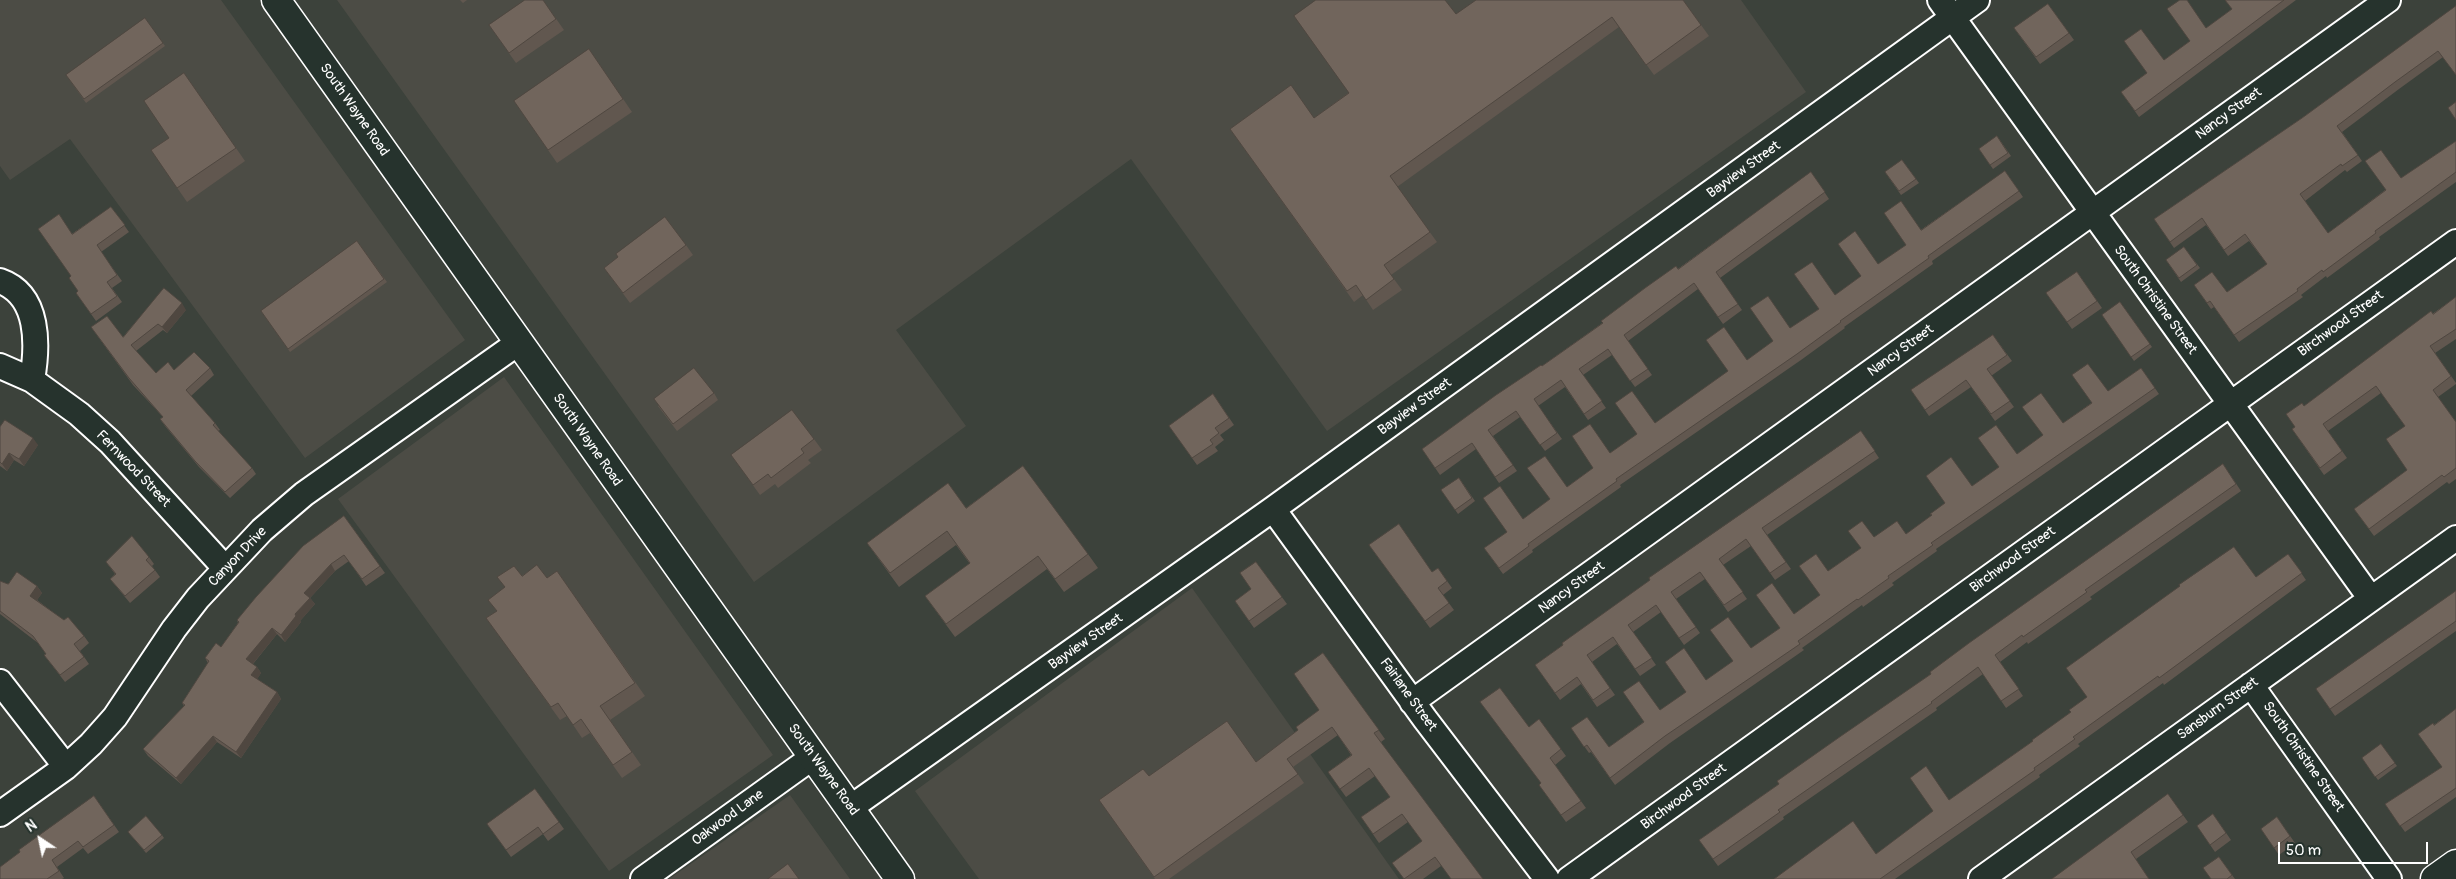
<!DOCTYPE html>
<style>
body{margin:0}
#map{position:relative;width:2456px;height:879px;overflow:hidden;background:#3c423b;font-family:Pangolin,sans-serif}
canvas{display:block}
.north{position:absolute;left:15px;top:814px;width:50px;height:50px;-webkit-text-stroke:4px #26332d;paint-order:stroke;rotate:326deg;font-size:14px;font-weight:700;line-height:20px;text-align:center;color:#fff}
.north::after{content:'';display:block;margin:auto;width:18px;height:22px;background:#fff;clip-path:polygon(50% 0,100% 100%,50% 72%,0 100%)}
.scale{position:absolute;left:2278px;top:842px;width:150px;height:22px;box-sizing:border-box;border:2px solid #fff;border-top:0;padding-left:6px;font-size:15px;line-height:18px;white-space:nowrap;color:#fff;-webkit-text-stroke:4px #26332d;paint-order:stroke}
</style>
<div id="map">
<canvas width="2456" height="879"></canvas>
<div class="north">N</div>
<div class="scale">50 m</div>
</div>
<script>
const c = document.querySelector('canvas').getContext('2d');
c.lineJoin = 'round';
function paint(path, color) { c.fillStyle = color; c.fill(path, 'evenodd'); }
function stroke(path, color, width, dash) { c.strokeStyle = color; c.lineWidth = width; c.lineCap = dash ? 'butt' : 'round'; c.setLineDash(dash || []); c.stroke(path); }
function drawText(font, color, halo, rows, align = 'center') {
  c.font = font + ' Pangolin,sans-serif'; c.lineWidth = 4; c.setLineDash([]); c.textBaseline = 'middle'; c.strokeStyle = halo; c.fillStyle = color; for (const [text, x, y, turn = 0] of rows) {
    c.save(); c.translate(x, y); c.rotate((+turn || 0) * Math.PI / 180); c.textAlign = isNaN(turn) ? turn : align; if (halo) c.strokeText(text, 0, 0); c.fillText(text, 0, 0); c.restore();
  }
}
paint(new Path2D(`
 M0,0h221l244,340 -160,118 -235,-319 -60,41 -10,-14z
 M337,0h1404l65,92 -479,339 -196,-272 -235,171 70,96 -212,156z
 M504,377l269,378 -164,116 -271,-372z
 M1192,588l207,291h-420l-64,-88z
 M790,795l60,84h-181z`), '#4c4c45');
const minor = new Path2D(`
 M1940,0l431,599
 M0,281c40,14 38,65 32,99
 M0,366l32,14 47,34 31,28 115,126
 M1273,509l152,210 122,160
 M0,682l66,85
 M2251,685l138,194
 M1412,702l976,-702
 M850,808l423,-299 704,-509
 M0,814l66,-47 25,-23 24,-27 59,-88 24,-31 64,-68 42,-36 214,-151
 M643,879l170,-122
 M1569,879l887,-637
 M1981,879l475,-341`);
const tertiary = new Path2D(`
 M2435,879l21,-15`);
const secondary = new Path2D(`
 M276,0l624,879`);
stroke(minor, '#fff', 28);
stroke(tertiary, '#fff', 31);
stroke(secondary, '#fff', 31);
stroke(minor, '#26332d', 24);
stroke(tertiary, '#26332d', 28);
stroke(secondary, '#26332d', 28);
paint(new Path2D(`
 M460,0h7l-4,3z
 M543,0l21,30 -48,33 -27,-38z
 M1683,0l26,36 -55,39 -35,-48 -222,160 40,55 -46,33 11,15 -29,20 -10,-15 -9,7 -124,-173 84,-11 142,-104z
 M2225,0h71l-157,117 -18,-25 69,-51 42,-32z
 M2048,4l26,36 -34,24 -26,-36z
 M2456,6l-13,51 -44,32 -57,43 20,29 -15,11 -2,-2 -40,31 23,32 73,-55 55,-37v41l-77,55 1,2 -53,39 -1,-2 -25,19 2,2 -64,45 -25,-35 -3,2 -17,-24 33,7 40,-28 -18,-23 -21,15 -22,-31 -32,23 -20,-29 148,-101z
 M145,18l20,28 -79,57 -20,-28z
 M589,49l43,63 -75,51 -43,-62z
 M184,73l61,88 -58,41 -36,-52 18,-12z
 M1997,136l14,20 -18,13 -14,-20z
 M1902,160l17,23 -18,12 -16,-23z
 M2005,171l18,26 -91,64 1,3 -89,63 1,1 -44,32 -181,125 1,2 -89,63 1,2 -30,22 -19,-26 23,-15 16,-14 70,-51 17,-15 45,-30 92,-63 72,-51 16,-14 71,-50 15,-15z
 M1811,172l18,27 -109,79 22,32 -19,14 -25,-35 -70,52 24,34 -17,12 -23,-32 -29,20 23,33 -18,12 -23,-33 -27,19 24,33 -17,12 -25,-34 -27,19 24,35 -18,12 -23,-34 -36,26 -18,-26 120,-83 136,-97z
 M111,207l18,25 -28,20 21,29 -10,7 10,14 -26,19 -20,-28 2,-2 -7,-15 1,-42z
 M357,241l30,41 -97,70 -29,-41z
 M686,245l7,10 -63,48 -26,-35z
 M2184,247l16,21 -19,14 -15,-22z
 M2077,272l25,36 -30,21 -26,-36z
 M2456,297v42l-21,14 21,30v1l-18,13 18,25v57l-7,5 -2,-2 -73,54 -20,-27 53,-39 -2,-44 -24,-33 -53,38 19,27 -23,17 -32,-46 3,-2 9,-21z
 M2120,302l32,45 -18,14 -32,-46z
 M186,310l-19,23 -4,-3 -27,21 20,22 18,-3 36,-2 4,7 -23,21 24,27 5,7 -2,1 34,37 4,6 -26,24 -31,-31 -34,-41 -5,-7 3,-2 -30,-32 -42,-58 32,10z
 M1993,335l19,26 -21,15 23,31 -19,14 -24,-34 -42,29 -18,-26z
 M2141,368l18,26 -223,155 1,2 -45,32 2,2 -31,22 -1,-2 -60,43 2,2 -134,93 -55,42 -24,-33 -2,1 -18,-25 38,19 51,-37 46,-30 74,-52 14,-14 26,-19 8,-24 33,-23 13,-11 32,-3 111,-80 46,-31z
 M714,393l4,7 -41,31 -19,-25z
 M1213,394l21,31 -14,10 4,5 -9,7 3,4 -21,14 -28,-39z
 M0,427l38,18 -14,21 -10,-6 -7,11 -7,-5z
 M1861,431l18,27 -112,77 24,34 -16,11 -24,-34 -28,19 24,34 -19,13 -23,-33 -29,20 24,34 -16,12 -23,-33 -28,20 23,33 -16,11 -23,-32 -25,18 23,33 -18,12 -16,-23 -21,16 -25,-35z
 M814,439l8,11 -14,10 3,3 -33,25 -3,-4 -15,11 -29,-40z
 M2223,464l18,27 -151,106 2,2 -64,45 -1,-2 -27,20 23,34 -17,12 -23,-34 -47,34 1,2 -154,107 1,2 -66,47 -19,-26 80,-56z
 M1459,478l16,23 -17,13 -17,-24z
 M966,508l122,46 10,14 -34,24 -17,-23 -92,68 -30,-41 45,-32 -14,-19 -57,42 -32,-44z
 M344,516l41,57 -19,13 -17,-25 -14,10 -25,27 5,6 -15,17 1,1 -16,20 -8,-8 -24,30 4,3 4,6 -4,6 20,13 4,7 -40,59 -24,-16 -36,42 -33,-28 -5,-7 41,-43 -2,-3 26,-40 -3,-5 16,-11 17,-24 -1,-3z
 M1369,545l63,27 6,-4 14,20 -9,7 11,15 -24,18z
 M2288,554l18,26 -142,105 -1,-2 -85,61 2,2 -41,29 1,2 -145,102h-121l102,-25 73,-54 84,-59 38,-29z
 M149,557l5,7 -2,2 8,11 -30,26 -20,-24 5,-5 -9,-12z
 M1256,562l31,42 -33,24 -19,-27 16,-12z
 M557,571l88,125 -35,24 31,45 -19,13 -32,-45 -8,5 -15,-22 -7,4 -74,-102 11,-7 -9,-11 34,-24 25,2z
 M0,581l8,3 29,2 5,7 -5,7 47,36 5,7 -9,8 9,13 -24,18 -21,-27 2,-1 -8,-11 -38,-29z
 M2456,591v40l-121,85 -19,-27z
 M1323,653l62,86 -4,3 60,124 -18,13h-19l18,-38 -14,-19 -29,21 -18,-26 29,-20 -15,-21 -29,21 -18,-25 23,-17 -13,-20 -45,32 11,16 -135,96h-14l-56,-79 50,-24 107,-14 42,-32 21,-20z
 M2456,709v88l-51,35 -20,-28 57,-37 -8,-42z
 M1539,719l27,37 -11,9 31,43 -20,14 -27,-37 2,-2 -12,-56z
 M2381,744l16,22 -19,14 -16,-22z
 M535,789l29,40 -16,12 -5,-7 -32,23 -24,-33z
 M2168,794l20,28 -52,37 -84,20z
 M94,796l25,36 -31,22 -5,-6 -26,19 7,11 -2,1h-62z
 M2213,814l18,26 -16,12 -18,-26z
 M2277,817l18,26 -16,12 -18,-26z
 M128,832l34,3 2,3 -18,15z
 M2219,857l16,22h-24z`), '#61574f');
paint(new Path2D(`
 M182,303l4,7 -19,23 -5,-6z
 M33,438l5,7 -14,21 -5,-7z
 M9,453l5,7 -7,11 -5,-7z
 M331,564l4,7 -26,28 -5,-6z
 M37,586l5,7 -7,10 -5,-7z
 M310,598l5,6 -15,17 1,1 -16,20 -4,-7 14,-21z
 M272,628l5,6 -26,32 -5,-7z
 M257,667l4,6 -5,8 -5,-6z
 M277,692l4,7 -40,59 -5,-6z
 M213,736l4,6 -36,42 -5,-6z`), '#4f4740');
const building = new Path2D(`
 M525,0h18l13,19 -47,34 -20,-28z
 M1316,0h129l11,14 20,-14h207l18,25 -55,40 -34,-48 -222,159 40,56 -46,33 10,14 -28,21 -10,-15 -9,6 -117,-162 61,-44 23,33 35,-25 -55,-77z
 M2180,0h7l19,28 26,-19 -7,-9h59l-149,111 -14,-19 26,-19 -23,-32 17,-12 23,31 26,-19 -23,-32z
 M2048,4l21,29 -33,24 -22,-29z
 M2456,6v69l-18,-24 -43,31 -58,44 21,29 -16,11 -1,-2 -41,30 28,39 58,-43 -21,-29 16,-11 20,28 55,-37v31l-81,59 1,2 -53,39 -1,-2 -25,19 1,2 -64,44 -24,-34 -3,2 -13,-18 18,-13 15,20 40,-28 -22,-30 -21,16 -22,-32 -32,24 -16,-23 148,-101z
 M145,18l18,25 -79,56 -18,-24z
 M589,49l34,50 -75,51 -34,-49z
 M184,73l52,75 -59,40 -26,-38 18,-12 -25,-37z
 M2456,102v18l-8,-12z
 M1997,136l11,17 -18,12 -11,-16z
 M1902,160l14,19 -17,12 -14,-19z
 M2005,171l14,20 -91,65 1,2 -89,63 1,1 -44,32 -181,125 1,2 -89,63 1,2 -30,22 -15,-20 23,-16 -24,-34 17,-12 23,33 27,-20 -23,-31 18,-12 22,31 26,-19 -21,-32 18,-12 20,29 27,-19 -22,-31 17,-12 23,32 73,-52 -22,-31 18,-13 23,33 26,-19 -23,-33 18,-12 22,32 29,-19 -25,-35 18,-12 23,33 26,-19 -23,-32 17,-13 23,33 28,-19 -22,-32 17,-12 20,29z
 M1811,172l14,20 -109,80 22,32 -20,13 -24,-34 -70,52 24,34 -18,12 -22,-32 -29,20 23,32 -18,13 -23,-34 -27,19 23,34 -17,12 -24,-34 -28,19 25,35 -18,12 -23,-34 -37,25 -13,-19 74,-54 45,-30 1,1 61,-43 -2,-2 44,-33 31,-22 2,3z
 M111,207l14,18 -28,20 20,30 -10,7 10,14 -26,18 -15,-21 2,-2 -9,-13 2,-2 -33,-47 21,-15 13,20z
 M665,217l21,28 -63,48 -19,-25 14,-11 -2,-3z
 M357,241l27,38 -96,70 -27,-38z
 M2184,247l13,18 -18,13 -13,-18z
 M2077,272l20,29 -30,21 -21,-29z
 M164,288l18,15 -20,24 -4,-3 -27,21 25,28 12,-11 6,8 20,-18 16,16 -24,22 29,33 -2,2 39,43 -27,24 -30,-31 -35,-42 3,-2 -34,-39 -38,-51 16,-11 16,21z
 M2456,297v32l-26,17 21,30 -18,14 23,32v46l-12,9 -2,-2 -73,54 -15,-20 53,-39 -21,-31 19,-13 -29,-40 -53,38 19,27 -22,17 -28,-39 3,-2 -9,-13 16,-11 2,3 127,-95 2,3z
 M2120,302l30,42 -19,13 -29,-42z
 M1993,335l14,20 -20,14 23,32 -19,13 -25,-34 -41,30 -14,-20z
 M2088,364l20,27 33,-23 14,20 -224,155 2,2 -45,31 1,2 -31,22 -1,-1 -59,42 2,3 -135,92 -55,42 -23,-33 -3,2 -13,-19 16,-11 22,30 35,-25 -21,-30 16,-11 21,29 26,-18 -21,-30 19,-14 22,32 27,-19 -23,-31 18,-13 23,31 29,-20 -24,-33 16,-12 22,31 26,-19 -21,-29 17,-12 12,17 33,-23 -13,-17 14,-10 12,16 23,-16 9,13 26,-19 -2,-1 15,-11 -19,-27 25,-19 21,29 27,-19 -21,-29 18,-13 21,29 26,-19 -21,-28 19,-14 22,30 29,-20 -20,-28z
 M694,368l20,25 -41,31 -19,-25z
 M1213,394l16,24 -14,10 4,5 -9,7 3,4 -21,14 -23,-32z
 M792,410l22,29 -13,10 3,4 -33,25 -3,-4 -15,11 -22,-30z
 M5,420l28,18 -14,21 -10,-6 -7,11 -2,-2v-35z
 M1861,431l14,20 -113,77 24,34 -16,11 -24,-34 -27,20 24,33 -19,13 -24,-33 -29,20 25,35 -17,11 -23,-33 -28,20 24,33 -17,11 -22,-32 -26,18 23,33 -17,12 -16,-23 -22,16 -20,-28 28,-20 -1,-2 88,-63 -1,-2z
 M2223,464l13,20 -151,106 2,2 -64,45 -1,-2 -27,20 24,34 -18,12 -23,-34 -47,35 1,1 -154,107 2,2 -67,47 -14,-19 80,-56 -2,-3 64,-45 90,-62 -1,-2 39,-29z
 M1023,466l65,88 -33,25 -17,-23 -92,68 -21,-28 45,-33 -23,-32 -57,42 -23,-30 81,-60 18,25z
 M1459,478l13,20 -17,12 -14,-20z
 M344,516l36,50 -18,13 -18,-24 -13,9 -27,29 6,5 -15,16 1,2 -15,19 -9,-7 -26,31 11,8 -6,8 26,17 -41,60 -23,-16 -37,42 -33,-29 42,-44 -3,-2 27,-42 -4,-3 11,-15 5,4 18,-25 -2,-2 19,-23 47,-51z
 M1399,524l33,48 6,-4 9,13 -9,7 11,15 -24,18 -56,-76z
 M132,536l17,21 -3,3 9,10 -30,26 -15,-17 6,-5 -10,-12z
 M2234,547l22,30 32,-23 14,19 -143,105 -1,-2 -85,61 2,2 -41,29 1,2 -155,109h-106l79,-58 23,33 57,-43 -23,-33 16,-12 23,34 84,-59 -1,-1 39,-28 -2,-2 18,-13 -21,-29 114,-82 -1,-1z
 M1256,562l26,35 -33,24 -14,-20 16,-12 -11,-16z
 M537,565l10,13 10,-7 78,112 -35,23 32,46 -19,13 -32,-46 -8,6 -15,-22 -7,4 -65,-89 11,-7 -9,-11 17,-13 -8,-10 17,-11 8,10z
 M17,572l20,14 -7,10 34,24 4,-3 16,19 -10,8 10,13 -24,18 -16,-20 2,-1 -13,-18 -33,-25v-30l8,3z
 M2456,591v30l-126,88 -14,-20z
 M1323,653l56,77 -5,3 109,146h-32l-16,-22 -31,22 -12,-16 30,-22 -20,-27 -29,20 -12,-17 29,-20 -21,-29 -29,21 -12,-17 24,-17 -20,-28 -45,32 11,15 -144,103 -55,-77 44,-31 6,7 78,-55 29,41 42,-32 -2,-3 23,-17 -25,-36z
 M1500,688l29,39 10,-8 22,30 -11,9 31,43 -20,14 -22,-30 2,-2 -61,-81z
 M2456,709v79l-56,38 -15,-22 57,-37 -24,-33 15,-11 1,2z
 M2381,744l14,19 -20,14 -13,-19z
 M535,789l24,33 -16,12 -5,-7 -32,23 -19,-26z
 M2168,794l15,21 -52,37 18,27h-97z
 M94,796l20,29 -31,22 -5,-6 -26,19 7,11 -12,8h-47v-12l20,-15 -1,-2z
 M2213,814l13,19 -16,12 -13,-19z
 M146,816l16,19 -18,15 -16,-18z
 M2277,817l13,19 -16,12 -13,-19z
 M2219,857l13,18 -5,4h-16l-8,-11z
 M788,864l11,15h-31z`);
paint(building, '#71655c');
stroke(building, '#4f4740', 1);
drawText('14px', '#fff', '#26332d', [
 ["South Wayne Road",354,110,55],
 ["Nancy Street",2229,114,-36],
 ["Bayview Street",1744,170,-36],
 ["South Christine Street",2155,300,54],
 ["Birchwood Street",2341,324,-36],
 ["Nancy Street",1901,351,-36],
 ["Bayview Street",1415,407,-36],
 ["South Wayne Road",587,440,55],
 ["Fernwood Street",133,469,46],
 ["Canyon Drive",238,557,-46],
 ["Birchwood Street",2013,560,-36],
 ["Nancy Street",1572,588,-36],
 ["Bayview Street",1086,642,-35],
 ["Fairlane Street",1408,695,54],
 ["Sansburn Street",2218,709,-36],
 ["South Christine Street",2303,757,55],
 ["South Wayne Road",823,770,54],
 ["Birchwood Street",1684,797,-36],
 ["Oakwood Lane",728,818,-36]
]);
</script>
